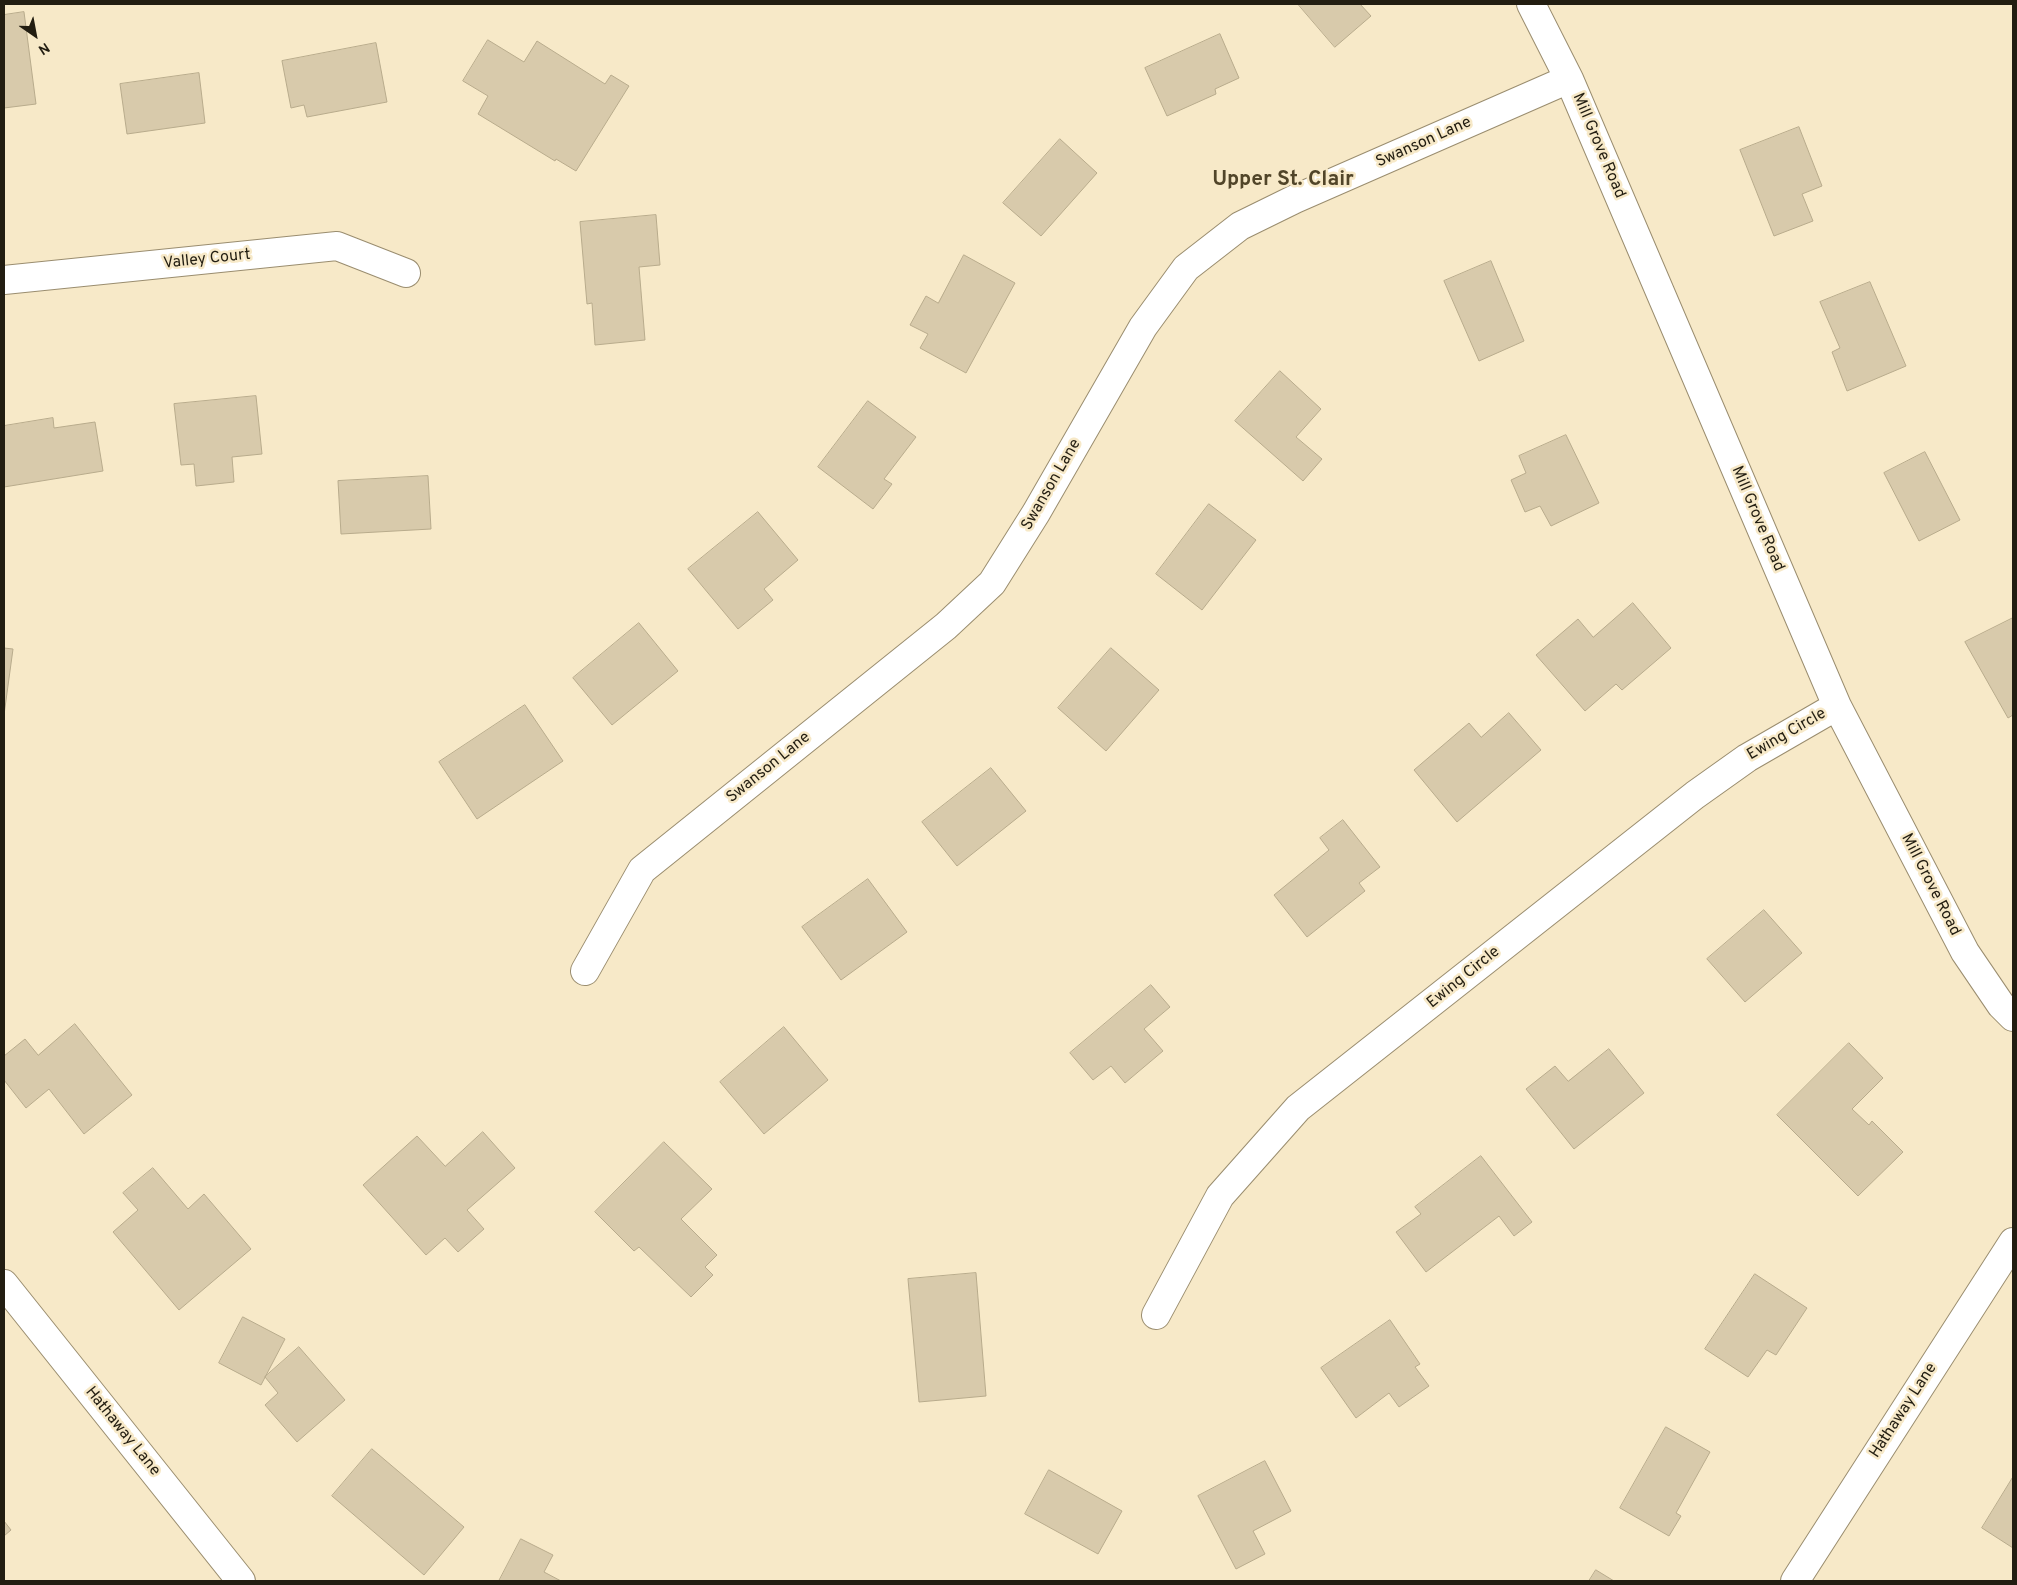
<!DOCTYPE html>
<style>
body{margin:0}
#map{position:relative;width:2017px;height:1585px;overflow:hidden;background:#f7e9c8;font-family:Overpass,sans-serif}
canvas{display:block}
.frame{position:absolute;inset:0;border:5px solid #221d11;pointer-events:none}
.north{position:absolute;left:10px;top:10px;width:50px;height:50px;-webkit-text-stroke:4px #f7e9c8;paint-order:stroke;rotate:147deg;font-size:14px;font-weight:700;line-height:20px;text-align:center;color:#221d11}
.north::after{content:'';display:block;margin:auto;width:18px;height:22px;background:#221d11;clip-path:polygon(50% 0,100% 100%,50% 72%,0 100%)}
</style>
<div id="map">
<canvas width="2017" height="1585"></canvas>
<div class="frame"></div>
<div class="north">N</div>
</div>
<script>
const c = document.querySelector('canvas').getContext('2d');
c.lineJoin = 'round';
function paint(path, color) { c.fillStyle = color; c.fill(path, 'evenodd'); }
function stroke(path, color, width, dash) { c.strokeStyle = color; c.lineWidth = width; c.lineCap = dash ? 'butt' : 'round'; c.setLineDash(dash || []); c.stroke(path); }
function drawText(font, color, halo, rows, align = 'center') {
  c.font = font + ' Overpass,sans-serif'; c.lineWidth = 5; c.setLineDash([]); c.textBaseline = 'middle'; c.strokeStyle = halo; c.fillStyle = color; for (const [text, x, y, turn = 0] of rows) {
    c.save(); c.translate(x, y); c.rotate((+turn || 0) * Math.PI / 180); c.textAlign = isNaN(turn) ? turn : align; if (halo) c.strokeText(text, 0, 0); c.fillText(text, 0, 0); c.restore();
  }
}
const building = new Path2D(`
 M1298,4h62l11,12 -36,31z
 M24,12l12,92 -32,4v-93z
 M1220,34l19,44 -24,11 1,5 -49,22 -22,-48z
 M488,40l36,22 13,-21 68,43 6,-9 18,11 -53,85 -20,-12 -1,2 -77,-47 10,-18 -25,-15z
 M376,43l11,59 -80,15 -3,-12 -13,3 -9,-47z
 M199,73l6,50 -78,11 -7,-50z
 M1799,127l23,59 -20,8 11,27 -39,15 -34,-86z
 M1060,139l37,34 -56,63 -38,-33z
 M656,215l4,50 -21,2 6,73 -50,5 -3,-42 -5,1 -7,-82z
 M964,255l51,28 -49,90 -46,-25 8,-14 -18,-9 16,-29 12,7z
 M1491,261l33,80 -45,20 -35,-80z
 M1870,282l36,84 -59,25 -15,-39 8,-4 -20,-46z
 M1280,371l41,38 -25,28 26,22 -19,22 -68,-60z
 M256,396l6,58 -30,3 2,25 -38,4 -2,-22 -13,1 -7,-61z
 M868,401l48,36 -32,42 8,5 -19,25 -55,-42z
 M53,418l1,10 41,-6 8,49 -99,16v-61z
 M1566,435l33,68 -48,23 -11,-20 -15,6 -14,-32 15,-7 -7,-17z
 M1925,452l35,68 -41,21 -35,-68z
 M428,476l3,53 -90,5 -3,-53z
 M1209,504l47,36 -54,70 -46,-36z
 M758,512l40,48 -34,29 9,11 -35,29 -50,-60z
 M1633,603l38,45 -49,42 -6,-6 -31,27 -49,-56 42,-36 15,18z
 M2013,618v97l-5,3 -43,-76z
 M639,623l39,48 -66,54 -39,-47z
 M4,648l9,1 -9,66z
 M1111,648l48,42 -53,61 -48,-43z
 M525,705l38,56 -86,58 -38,-57z
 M1509,713l32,37 -84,72 -43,-52 55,-47 12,14z
 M991,768l35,43 -69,55 -35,-44z
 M1343,820l37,47 -21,16 6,8 -58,46 -33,-42 55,-45 -9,-12z
 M868,879l39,53 -66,48 -39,-53z
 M1764,910l38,43 -57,49 -38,-43z
 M1151,985l19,22 -26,22 19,22 -38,32 -14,-17 -18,14 -23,-27z
 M75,1024l57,71 -48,39 -35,-45 -23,19 -22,-28v-24l21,-17 13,16z
 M784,1027l44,53 -64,54 -44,-52z
 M1849,1043l34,35 -31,31 17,16 3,-4 31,31 -45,44 -81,-81z
 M1609,1049l35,44 -70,56 -48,-60 29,-23 13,15z
 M483,1132l32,36 -48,42 17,19 -26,23 -13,-14 -19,17 -63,-70 54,-49 28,30z
 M664,1142l48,47 -31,30 36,36 -12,12 8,8 -22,22 -52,-50 -5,4 -39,-39z
 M1481,1156l51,66 -18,14 -15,-20 -73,56 -30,-40 25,-18 -6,-7z
 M153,1168l35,41 16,-15 47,55 -72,61 -66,-78 25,-22 -15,-17z
 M976,1273l10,123 -67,6 -11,-123z
 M1755,1274l52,34 -31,47 -9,-5 -19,27 -43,-28z
 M243,1317l42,22 -24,46 -42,-22z
 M1390,1320l30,44 -5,3 14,19 -30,21 -10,-14 -33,25 -35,-50z
 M299,1347l46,53 -48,42 -32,-37 13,-12 -13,-16z
 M1666,1427l44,25 -34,61 5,3 -12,20 -49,-28z
 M372,1449l92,78 -40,48 -92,-79z
 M1265,1461l26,50 -38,20 12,23 -29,15 -38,-73z
 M1049,1470l73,41 -24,43 -73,-40z
 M2013,1477v71l-31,-20z
 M4,1521l7,9 -7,6z
 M521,1539l32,16 -9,17 17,9h-62z
 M1596,1570l18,11h-25z`);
paint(building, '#d8caab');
stroke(building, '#b8ab8c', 1);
const street = new Path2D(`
 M1531,4l38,75 268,627 128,246 36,53 12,12
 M4,280l333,-34 69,27
 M585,971l57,-101 304,-244 46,-43 44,-70 107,-186 43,-59 54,-42 55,-27 274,-120
 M4,1284l237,297
 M1156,1315l64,-119 78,-88 397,-313 52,-37 90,-52
 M1795,1581l218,-339`);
stroke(street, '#9a8d6f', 30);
stroke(street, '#fff', 28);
drawText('16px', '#221d11', '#f7e9c8', [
 ["Swanson Lane",1424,143,-24],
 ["Mill Grove Road",1598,146,67],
 ["Valley Court",207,260,-6],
 ["Swanson Lane",1052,485,-60],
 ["Mill Grove Road",1757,519,67],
 ["Ewing Circle",1787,735,-30],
 ["Swanson Lane",769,768,-39],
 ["Mill Grove Road",1930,885,63],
 ["Ewing Circle",1464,978,-39],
 ["Hathaway Lane",1904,1411,-57],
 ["Hathaway Lane",122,1432,51]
]);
drawText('bold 21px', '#514529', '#f7e9c8', [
 ["Upper St. Clair",1283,181]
]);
</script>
